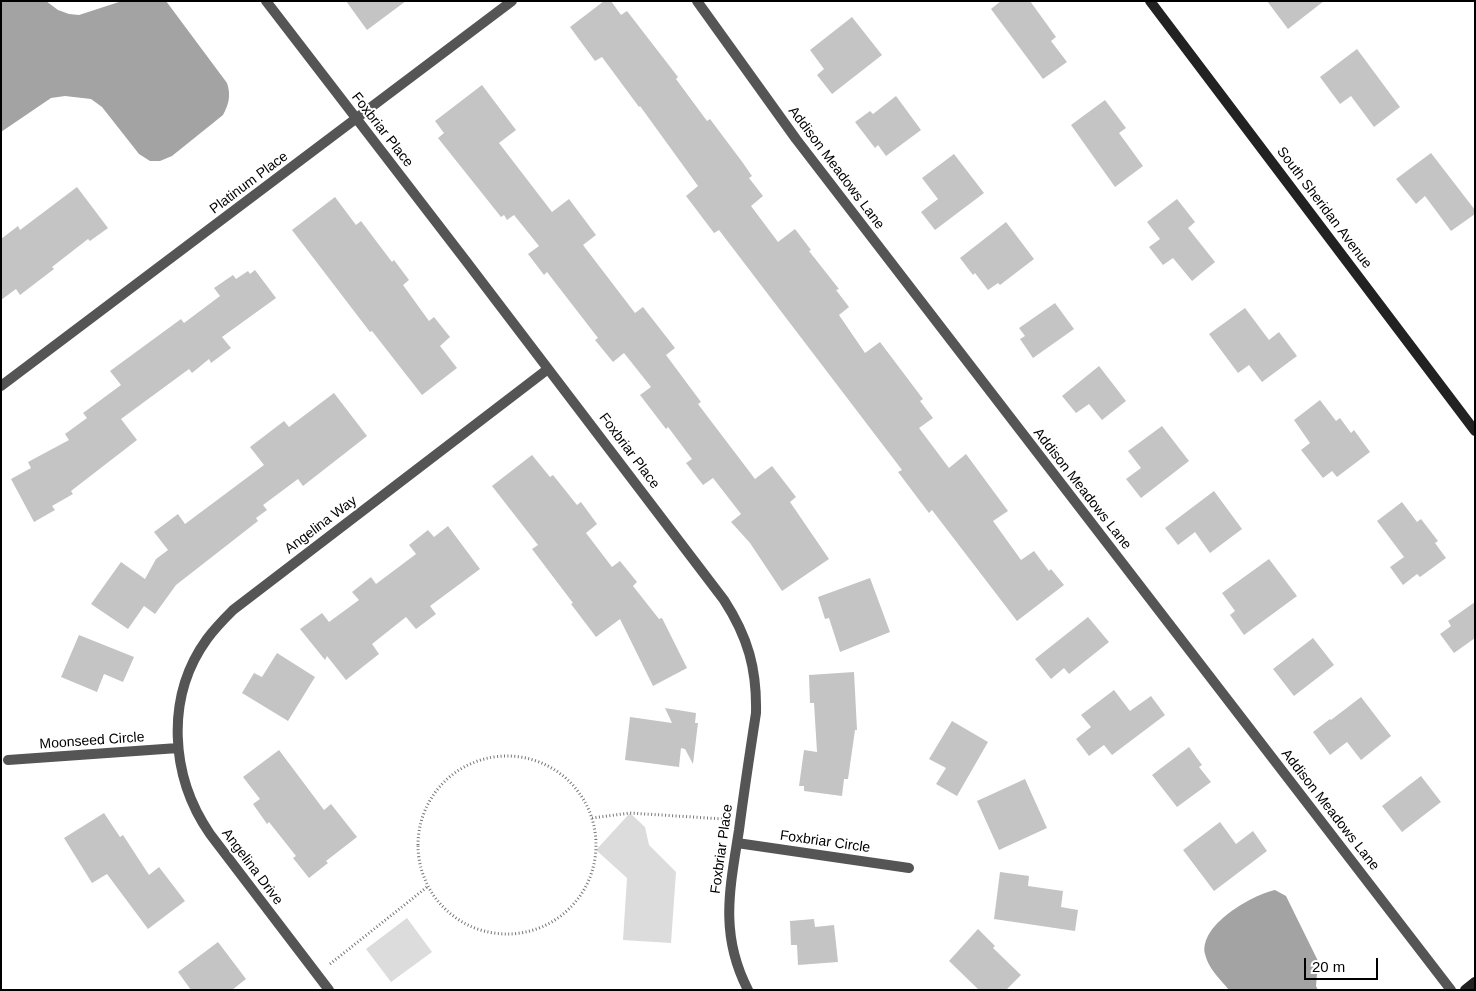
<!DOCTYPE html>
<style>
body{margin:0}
#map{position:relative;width:1476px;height:991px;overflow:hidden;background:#fff;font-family:Helvetica,sans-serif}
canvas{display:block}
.frame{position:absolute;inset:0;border:2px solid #000;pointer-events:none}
.scale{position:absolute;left:1304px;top:958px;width:74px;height:22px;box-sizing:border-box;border:2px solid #000;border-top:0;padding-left:6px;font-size:15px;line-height:18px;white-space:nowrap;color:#000;-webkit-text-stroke:4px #fff;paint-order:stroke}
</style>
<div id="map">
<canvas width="1476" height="991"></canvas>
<div class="frame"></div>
<div class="scale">20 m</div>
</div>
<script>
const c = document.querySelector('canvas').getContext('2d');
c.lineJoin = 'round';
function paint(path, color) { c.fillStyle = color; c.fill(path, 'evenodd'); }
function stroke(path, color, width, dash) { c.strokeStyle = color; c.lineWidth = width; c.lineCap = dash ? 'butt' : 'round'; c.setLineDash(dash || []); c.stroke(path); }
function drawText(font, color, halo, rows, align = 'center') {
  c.font = font + ' Helvetica,sans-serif'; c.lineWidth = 4; c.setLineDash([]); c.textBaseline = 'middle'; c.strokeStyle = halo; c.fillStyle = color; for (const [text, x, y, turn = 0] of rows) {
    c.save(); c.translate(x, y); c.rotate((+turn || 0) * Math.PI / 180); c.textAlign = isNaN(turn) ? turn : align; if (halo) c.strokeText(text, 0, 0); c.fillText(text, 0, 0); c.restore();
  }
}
paint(new Path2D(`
 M630,813l15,14 4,18 27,27 -5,71 -48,-3 4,-62 -31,-28z
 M407,918l25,34 -41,30 -25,-33z`), '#dcdcdc');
paint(new Path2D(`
 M1,1h45l12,9 11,4 10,1 43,-14h44l61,82c4,12 2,21 -4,32l-51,41 -12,5h-10l-11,-7 -37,-47 -11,-8 -26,-3 -14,2 -50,34z
 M1275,890l11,6 32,65 -2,25 2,4h-89c-9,-11 -21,-22 -24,-36 -6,-29 47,-59 70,-64z`), '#a3a3a3');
paint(new Path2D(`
 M346,1h60l-39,29z
 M604,1h7l10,14 6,-4 51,66 -2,2 31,42 3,-2 33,44 9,13 -3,2 14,18 -12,10 27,36 17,-13 16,21 -2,1 30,38 -3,1 13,17 -10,8 26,38 15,-11 43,57 -3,2 13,17 -14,10 30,40 17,-14 42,57 -15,10 28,39 13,-9 15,20 2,-2 13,16 -47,36 -85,-111 -3,3 -31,-41 4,-2 -183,-240 -5,3 -28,-37 12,-10 -58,-80 -1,1 -37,-50 -7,4 -25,-34z
 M1001,1h29l26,36 -5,4 16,21 -24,17 -52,-70z
 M1267,1h57l-36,28z
 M852,17l30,38 -50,39 -15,-19 7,-6 -14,-19z
 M1357,49l43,58 -26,20 -23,-31 -11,8 -20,-27z
 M482,85l34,45 -17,13 53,69 17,-13 27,36 -13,10 52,68 8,-6 32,41 -9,7 35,47 -3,2 57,75 17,-13 24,31 -6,5 39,57 -47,32 -32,-48 -19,-21 10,-8 -28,-36 -10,7 -17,-22 6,-4 -24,-32 -2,2 -26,-34 11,-8 -27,-34 -11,9 -18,-22 3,-2 -51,-66 -3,3 -16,-21 11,-8 -25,-31 -7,5 -3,-5 -3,2 -63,-79 6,-5 -9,-12z
 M896,96l25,34 -35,26 -8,-11 -3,3 -20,-26 15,-11 3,3z
 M1105,100l21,28 -7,5 24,33 -28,21 -44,-62z
 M1431,153l44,57v4l-24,17 -26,-35 -9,8 -20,-25z
 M954,154l30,39 -49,37 -14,-18 17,-13 -16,-21z
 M77,187l31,41 -18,13 -2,-2 -36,28 2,2 -34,26 -4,-6 -15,11v-61l17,-13 2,4z
 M335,197l21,28 5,-4 31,41 2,-2 15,20 -6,5 26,36 5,-4 16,20 -10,9 17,22 -35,27 -50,-64 -2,1 -78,-102z
 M1177,199l18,23 -7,6 27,34 -23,19 -19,-23 -10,7 -14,-18 11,-8 -13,-17z
 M1006,222l28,37 -34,26 -2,-2 -10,7 -13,-17 -2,2 -13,-17z
 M255,270l21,28 -54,39 9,11 -20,15 -2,-4 -17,14 -3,-4 -68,50 16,21 -66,51 2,3 -21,12 3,4 -21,12 -23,-43 20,-11 -3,-6 41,-22 -4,-6 22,-16 -4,-5 38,-28 -11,-14 71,-52 3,4 36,-27 -6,-8 19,-13 3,4 12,-8 2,3z
 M1055,303l19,26 -41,29 -13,-19 5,-3 -6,-8z
 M1245,308l24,32 10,-8 18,24 -35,26 -13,-17 -11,8 -29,-39z
 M1099,366l27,35 -24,19 -13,-16 -13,9 -14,-17z
 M334,393l33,43 -64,50 -5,-7 -35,26 4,5 -11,8 2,3 -82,64 -21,29 -11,-8 -16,23 -37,-25 30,-42 24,17 11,-20 12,-9 -14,-18 24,-18 7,10 79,-59 -14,-18 34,-26 5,6z
 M1320,400l16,21 4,-3 11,15 3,-3 16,22 -33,25 -5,-6 -9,7 -22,-28 9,-7 -16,-23z
 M1162,426l27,35 -48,37 -15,-19 15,-11 -13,-17z
 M532,455l18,22 3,-2 24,30 4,-3 16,22 -11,9 26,34 8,-6 17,21 -4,4 26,33 3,-1 25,50 -34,18 -33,-67 -24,18 -25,-33 2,-1 -41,-54 6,-4 -46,-59z
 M1214,491l28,38 -32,24 -15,-21 -17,13 -13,-17z
 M1402,502l15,20 4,-3 17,22 -3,2 11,15 -26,19 -3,-3 -14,11 -13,-18 14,-10 -27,-36z
 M448,526l32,43 -50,37 6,8 -20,15 -10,-12 -34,27 7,10 -33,26 -19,-24 -2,4 -25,-31 22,-16 7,9 30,-22 -7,-8 19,-15 5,7 40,-30 -7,-9 19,-15 6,7z
 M1269,559l28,37 -53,39 -14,-20 5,-4 -13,-18z
 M870,578l20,54 -50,20 -11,-34 -4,1 -7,-22z
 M1475,602v36l-21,15 -14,-19 11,-8 -3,-5z
 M1088,617l21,25 -40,32 -5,-6 -13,11 -16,-20z
 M79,635l55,22 -11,25 -19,-8 -7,18 -36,-15z
 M1313,638l21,27 -40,31 -21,-27z
 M277,653l38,24 -27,44 -46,-28 12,-20 8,4z
 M854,672l3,58h-2l-7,49h-4l-2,17 -38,-5v-5h-5l5,-36 13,2 -3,-49h-4l-1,-28z
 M1114,690l16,21 21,-15 14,19 -53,40 -8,-10 -15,11 -13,-17 15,-12 -10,-12z
 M1361,697l30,39 -30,24 -14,-18 -17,13 -17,-23 17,-13 1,1z
 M665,708l31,5 -1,10h3l-5,41 -8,-15 -4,-1 -2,19 -54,-7 5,-43 42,6z
 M952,721l36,21 -31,54 -21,-12 10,-16 -17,-9z
 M1189,747l13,18 -3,2 12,15 -34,25 -25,-32z
 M279,750l45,60 7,-6 26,33 -31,24 2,2 -19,15 -16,-20 3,-2 -27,-34 -2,2 -14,-20 7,-5 -17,-22z
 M1421,776l20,26 -39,30 -20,-26z
 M1025,779l22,49 -48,22 -22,-49z
 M104,813l16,24 3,-2 26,40 10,-8 26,34 -37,28 -41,-55 -15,9 -28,-45z
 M1220,822l16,22 17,-13 14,20 -53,40 -31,-41z
 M1000,872l29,4 -1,10 35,5 -2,16 17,3 -3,21 -81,-12z
 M814,919l1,8 19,-2 4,37 -40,3 -1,-20h-6l-1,-24z
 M978,929l17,17 -2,2 28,27 -15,15h-27l-30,-29z
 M218,942l28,37 -14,11h-41l-13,-18z`), '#c4c4c4');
stroke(new Path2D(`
 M418 845a89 89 0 1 1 178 0a89 89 0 1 1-178 0Z
 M592,818l38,-5 94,6
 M330,964l97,-77`), '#777', 3, [1, 2.5]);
stroke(new Path2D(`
 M266,1l200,260 258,339c24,37 33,69 32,113 -6,39 -12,78 -17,117 -9,58 -20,104 9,160
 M697,1l99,138 655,851
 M1,386l511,-385
 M8,760l170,-12
 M737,843l172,25
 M329,990l-119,-156c-40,-58 -45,-137 -3,-195 8,-11 17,-20 26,-29l315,-241`), '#555', 10);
stroke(new Path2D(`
 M1150,1l325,430
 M1465,990l10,-8`), '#222', 10);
drawText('14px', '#000', '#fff', [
 ["Foxbriar Place",382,130,52],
 ["Addison Meadows Lane",836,168,53],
 ["Platinum Place",249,183,-37],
 ["South Sheridan Avenue",1324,208,53],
 ["Foxbriar Place",629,451,53],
 ["Addison Meadows Lane",1082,489,52],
 ["Angelina Way",321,525,-37],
 ["Moonseed Circle",92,741,-4],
 ["Addison Meadows Lane",1330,810,52],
 ["Foxbriar Circle",825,842,8],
 ["Foxbriar Place",722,849,-82],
 ["Angelina Drive",252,867,53]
]);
</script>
